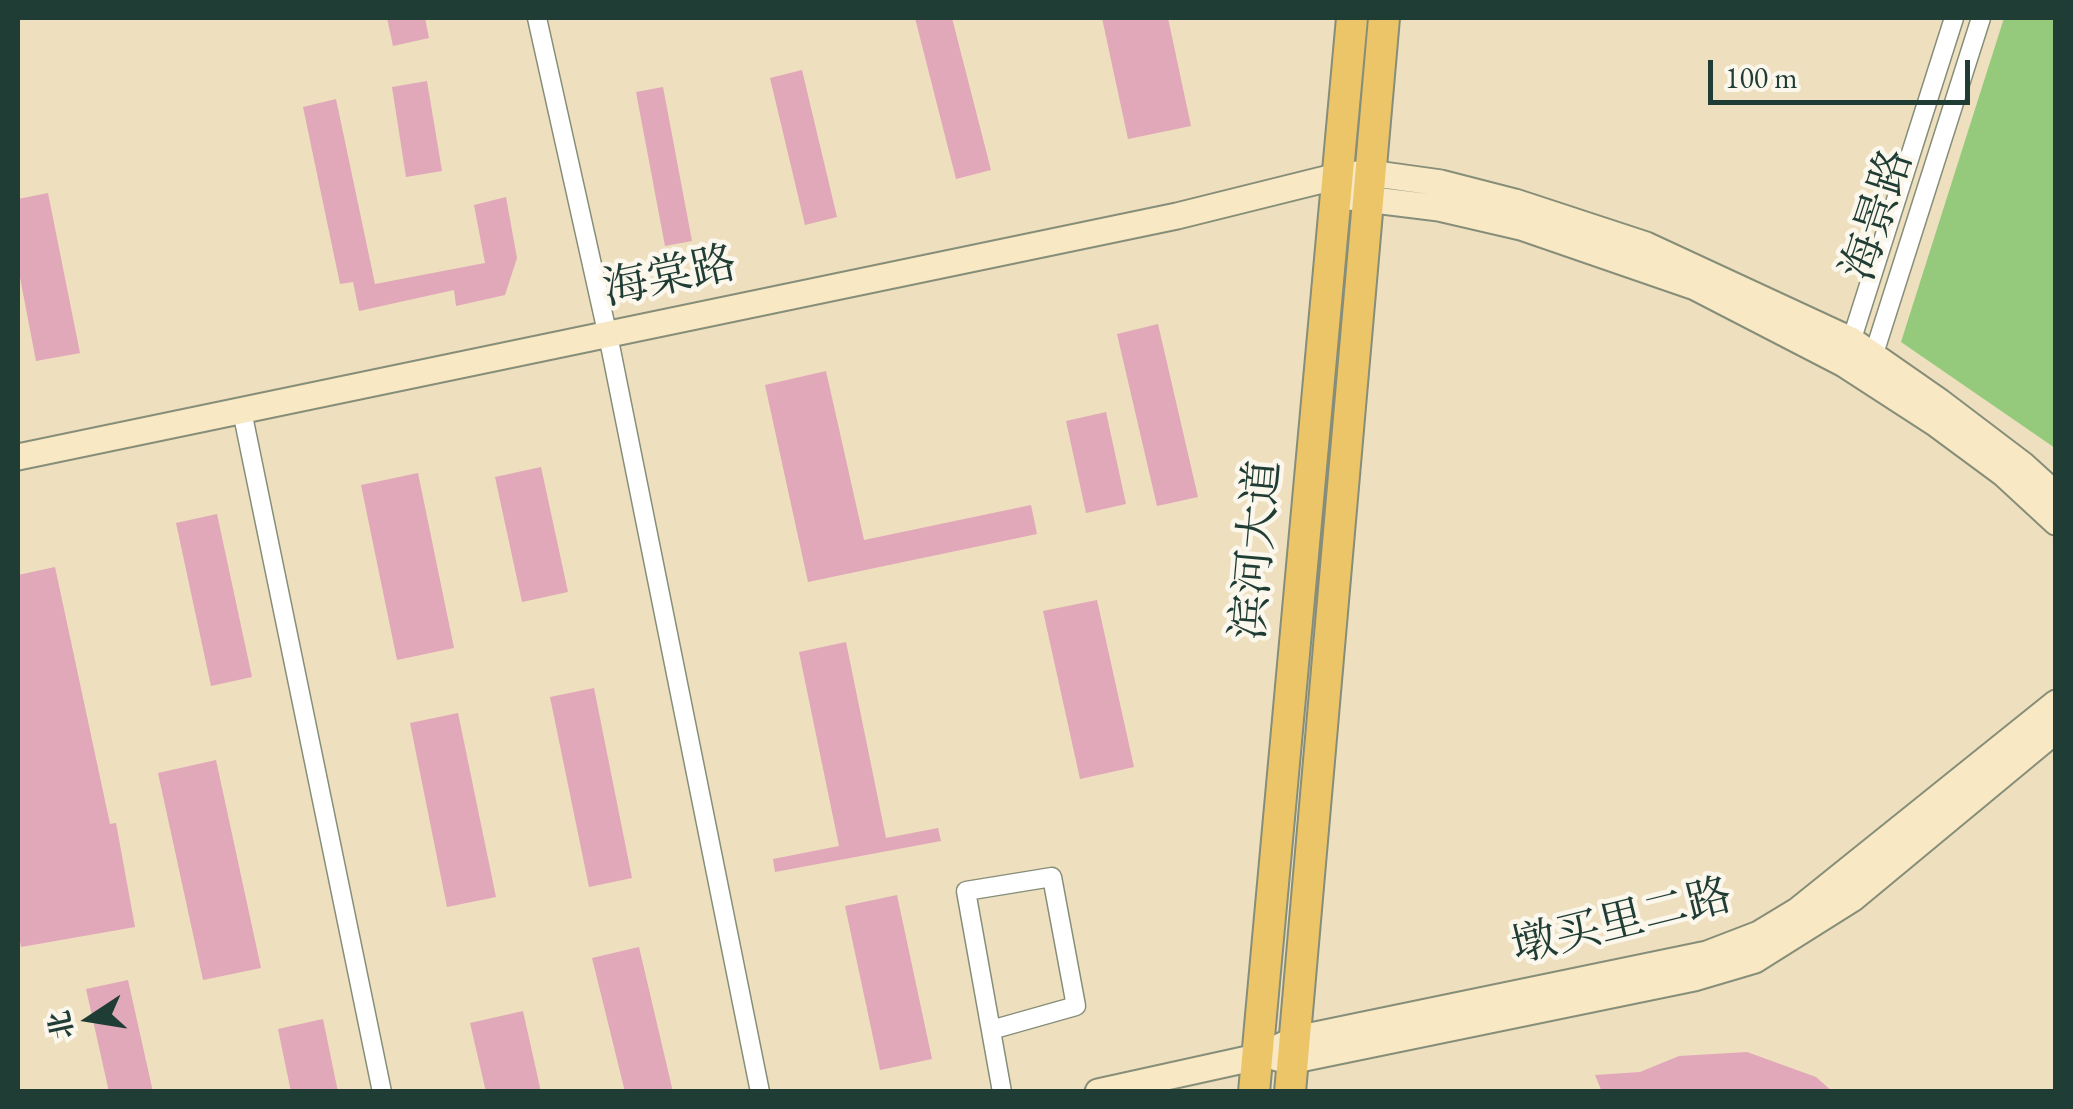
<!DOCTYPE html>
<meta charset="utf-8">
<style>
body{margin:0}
#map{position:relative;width:2073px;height:1109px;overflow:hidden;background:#eedfbe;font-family:"EB Garamond","Noto Serif SC",serif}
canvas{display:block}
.frame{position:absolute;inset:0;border:20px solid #1f3d34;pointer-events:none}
.north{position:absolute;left:40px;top:969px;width:100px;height:100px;-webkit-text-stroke:8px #fbf7ec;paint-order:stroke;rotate:258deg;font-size:28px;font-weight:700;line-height:40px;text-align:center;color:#1f3d34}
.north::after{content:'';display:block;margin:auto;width:35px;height:45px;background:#1f3d34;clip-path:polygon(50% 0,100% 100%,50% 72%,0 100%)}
.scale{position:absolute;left:1708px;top:60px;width:262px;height:45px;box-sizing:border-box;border:5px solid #1f3d34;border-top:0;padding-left:12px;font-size:30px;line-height:35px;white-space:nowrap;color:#1f3d34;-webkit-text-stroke:8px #fbf7ec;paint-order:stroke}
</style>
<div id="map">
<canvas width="2073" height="1109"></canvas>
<div class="frame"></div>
<div class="north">北</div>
<div class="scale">100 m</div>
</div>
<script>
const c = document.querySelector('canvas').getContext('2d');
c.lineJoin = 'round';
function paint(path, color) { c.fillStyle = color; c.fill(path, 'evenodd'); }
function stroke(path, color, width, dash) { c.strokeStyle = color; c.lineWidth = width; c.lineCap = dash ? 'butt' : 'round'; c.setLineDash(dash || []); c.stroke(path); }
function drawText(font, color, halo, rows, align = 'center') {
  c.font = font + ' "EB Garamond","Noto Serif SC",serif'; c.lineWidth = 9; c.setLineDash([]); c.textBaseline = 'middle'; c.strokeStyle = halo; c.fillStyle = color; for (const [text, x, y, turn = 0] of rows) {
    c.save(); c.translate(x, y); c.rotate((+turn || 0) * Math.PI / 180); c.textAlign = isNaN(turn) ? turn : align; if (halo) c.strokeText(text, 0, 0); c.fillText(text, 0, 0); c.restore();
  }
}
paint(new Path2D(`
 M2004,18h51v430l-154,-106z`), '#95ca7c');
paint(new Path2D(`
 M387,18h38l4,20 -36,8z
 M915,18h37l39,152 -35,9z
 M1102,18h66l23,108 -63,13z
 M802,70l35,147 -32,8 -35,-147z
 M427,81l15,90 -36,6 -14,-90z
 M663,87l29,154 -27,5 -29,-154z
 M336,99l39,185 110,-21 -11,-58 32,-8 11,61 -12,37 -49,11 -2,-16 -95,21 -6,-29 -13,2 -37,-177z
 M48,193l32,160 -44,8 -18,-94v-68z
 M1158,324l40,173 -41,9 -40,-172z
 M826,371l38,169 167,-35 6,29 -229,48 -43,-197z
 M1106,412l20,92 -40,9 -20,-92z
 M541,467l27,125 -46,10 -27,-125z
 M418,473l36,175 -57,12 -36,-175z
 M217,514l35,163 -41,9 -35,-163z
 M55,567l55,257 6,-1 19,104 -114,20 -3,-19v-353z
 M1097,600l37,167 -54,12 -37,-168z
 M846,642l40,196 52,-10 3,13 -166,31 -2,-13 66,-13 -40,-194z
 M594,688l38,190 -43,9 -39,-190z
 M458,713l38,184 -49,10 -37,-184z
 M216,760l45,208 -58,12 -45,-207z
 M897,895l35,164 -52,11 -35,-164z
 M639,947l34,145h-48l-33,-134z
 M128,980l25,112h-44l-23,-103z
 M523,1011l18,81h-55l-16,-69z
 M323,1019l15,73h-47l-13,-63z
 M1747,1052l69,25 17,15h-231l-7,-17 45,-3 39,-16z`), '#e0a8b9');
const street = new Path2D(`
 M537,18l74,332 149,742
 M1848,351l106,-333
 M1871,363l110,-345
 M242,411l140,681
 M991,1030l85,-24 -24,-129 -86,14 36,201`);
const secondary = new Path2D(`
 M1350,197l89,11 82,19 174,60 149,77 91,59 69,51 52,48
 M18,457l1159,-241 161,-40 31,-3 72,10 74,19 131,43 205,95 89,62 83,63 33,30
 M1277,1058l18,2 399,-82 61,-18 97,-61 204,-169
 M1098,1092l159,-35 39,-18 411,-85 52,-20 38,-23 259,-208`);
const primary = new Path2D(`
 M1254,1092l98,-1074
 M1290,1092l94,-1074`);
stroke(street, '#868e79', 21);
stroke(secondary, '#868e79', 29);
stroke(primary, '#868e79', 34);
stroke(street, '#fff', 18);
stroke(secondary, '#f8e8c3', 25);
stroke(primary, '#edc569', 30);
drawText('45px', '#1f3d34', '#fbf7ec', [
 ["海景路",1879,215,-72],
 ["海棠路",670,278,-12],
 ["滨河大道",1258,550,-85],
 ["墩买里二路",1622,923,-14]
]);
</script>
